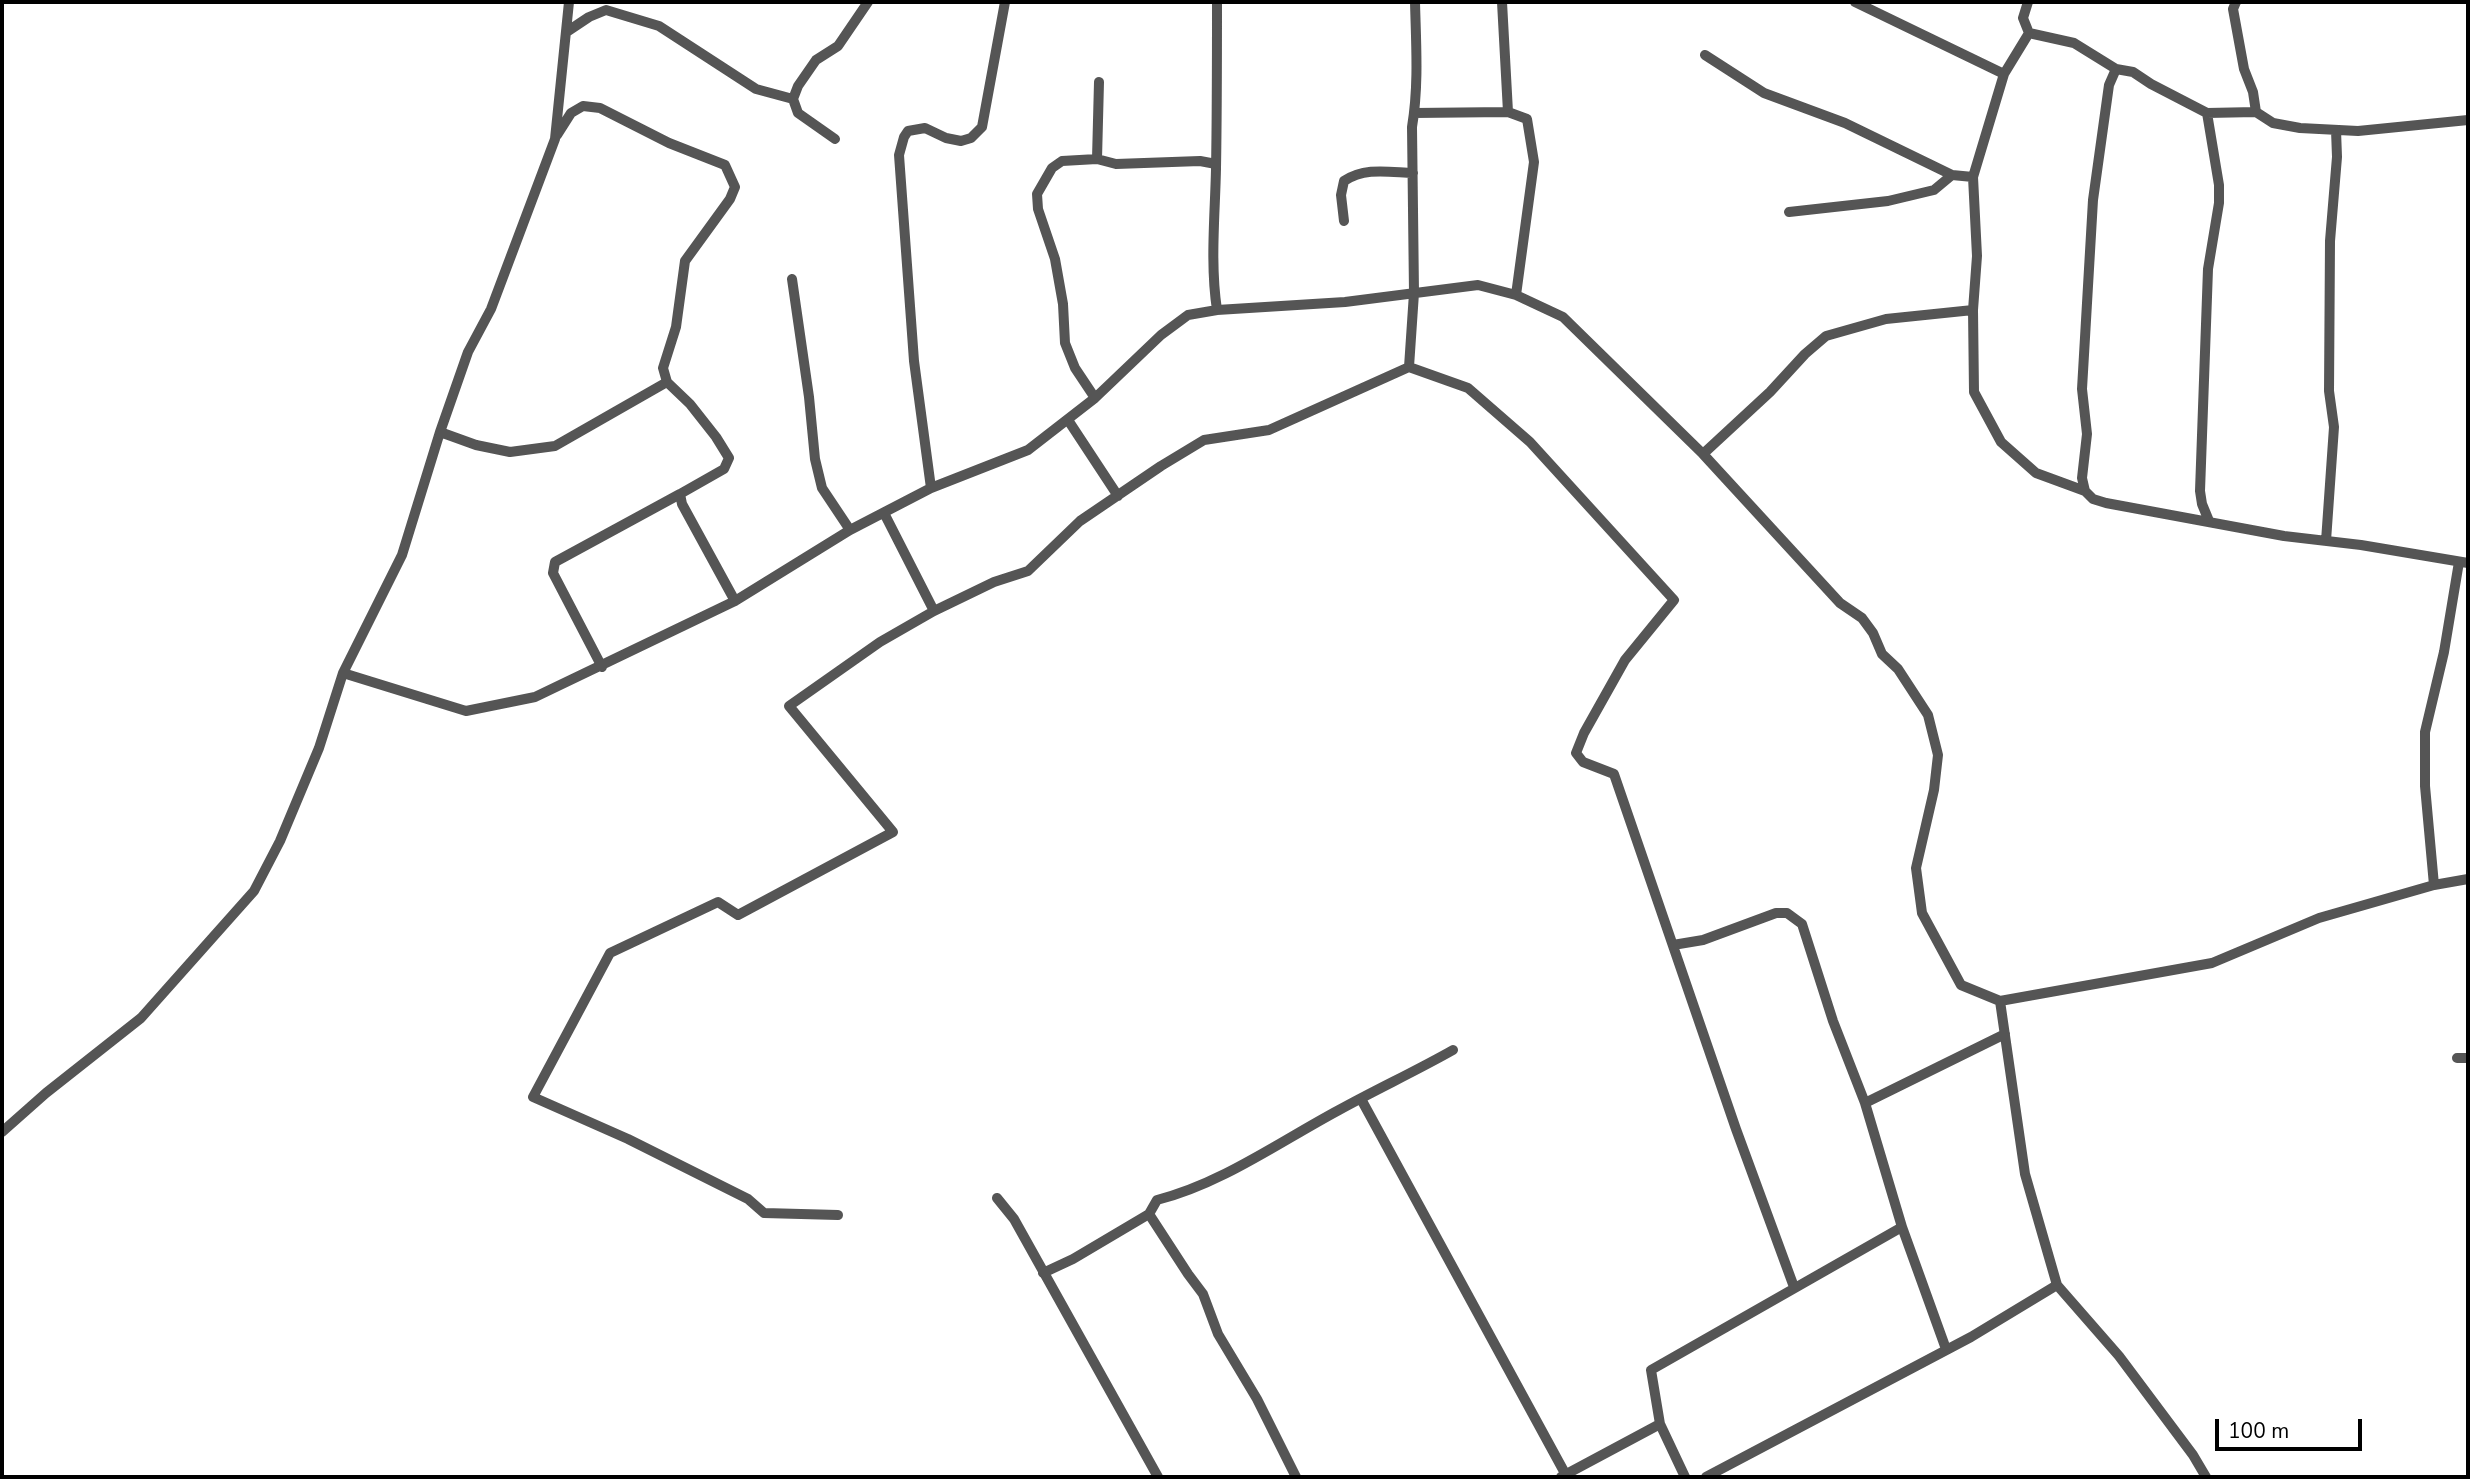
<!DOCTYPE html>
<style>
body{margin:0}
#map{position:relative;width:2470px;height:1479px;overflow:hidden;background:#fff;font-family:"Nunito Sans",sans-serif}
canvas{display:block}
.frame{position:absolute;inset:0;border:4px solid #000;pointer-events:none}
.scale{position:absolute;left:2215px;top:1419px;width:147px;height:32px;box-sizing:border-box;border:4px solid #000;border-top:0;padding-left:9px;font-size:21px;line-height:24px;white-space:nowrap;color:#000;-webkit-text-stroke:5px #fff;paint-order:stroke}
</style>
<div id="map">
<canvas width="2470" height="1479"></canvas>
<div class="frame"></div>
<div class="scale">100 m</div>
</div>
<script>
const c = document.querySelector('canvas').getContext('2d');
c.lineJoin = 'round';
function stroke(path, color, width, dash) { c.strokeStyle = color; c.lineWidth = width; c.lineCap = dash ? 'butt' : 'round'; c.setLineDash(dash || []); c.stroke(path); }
stroke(new Path2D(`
 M1502,2l6,110
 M1855,2l149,72
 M2028,2l-5,16 6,15 45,10 42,26
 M2236,2l-3,7 11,60 9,23 3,20
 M568,31l21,-14 17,-7 53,16 97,63 37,10
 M2029,33l-25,41 -31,103 4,79 -4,54 1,82 27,50 35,31 49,18
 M1705,55l59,38 81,30 107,52
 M1414,113l94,-1 19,7 7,43 -18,133
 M2207,113l12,72v18l-11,66 -8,222 2,13 7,17
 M2468,120l-110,11 -58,-3 -27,-5 -17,-11 -49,1 -56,-29 -18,-12 -17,-3 -7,16 -16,115 -11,189 5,45 -5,44 3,13 8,8 13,4 178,33 77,9 107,18
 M557,135l14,-22 12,-7 17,2 69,35 56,22 10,22 -5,12 -45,62 -9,66 -13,41 4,14 23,22 26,33 13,21 -5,11 -44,25 2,10 53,97
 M835,139l-37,-26 -5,-14 5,-13 18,-26 22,-14 30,-44
 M1097,159l2,-77
 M1789,212l99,-11 46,-11 18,-15 21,2
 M1344,221l-3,-26 3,-14c21,-14 44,-9 69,-8
 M792,279l17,118 6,62 7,29 28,42
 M1217,310c-7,-47 -2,-94 -1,-141 1,-55 1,-111 1,-167
 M1409,367l5,-74 -2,-166c7,-42 4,-84 3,-125
 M1095,398l-20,-30 -10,-25 -2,-39 -8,-45 -17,-50 -1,-15 15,-26 10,-7 35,-2 19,5 84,-3 16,3
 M1068,420l50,76
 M440,432l36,13 34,7 45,-6 112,-64
 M1703,454l67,-62 35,-38 21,-18 60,-17 87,-9
 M931,488l-17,-127 -15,-206 5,-18 4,-6 17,-3 21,10 15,3 10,-3 11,-11 23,-125
 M884,513l50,98
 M2326,541l8,-114 -5,-36 1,-150 7,-84 -1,-27
 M602,667l-49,-94 2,-11 125,-68
 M343,673l123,38 69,-14 200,-96 115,-71 81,-42 97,-38 67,-52 66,-63 27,-20 29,-5 128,-8 133,-17 38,10 47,22 140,137 137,149 22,15 11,15 9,21 16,15 30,46 10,40 -4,35 -18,78 6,45 39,72 39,16 212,-38 107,-45 115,-33 34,-6
 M2434,885l-9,-99v-54l19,-80 15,-90
 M1673,945l30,-5 73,-27h11l15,11 31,97 32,82 37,124 44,122
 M2000,1001l25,173 32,111 62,71 74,99 13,22
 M2457,1058h11
 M1361,1099l206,378
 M1865,1103l140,-69
 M2,1132l44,-39 95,-75 113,-127 26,-50 39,-93 24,-75 59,-118 38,-123 28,-80 23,-43 64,-170 14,-137
 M997,1198l17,21 144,258
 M1149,1214l39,60 15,20 15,40 39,65 39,78
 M838,1215l-74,-2 -16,-14 -120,-60 -95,-42 77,-144 108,-51 20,13 155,-83 -104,-126 91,-64 54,-31 60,-29 34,-11 52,-50 81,-55 43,-26 65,-10 140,-63 59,21 62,54 144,158 -49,60 -41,73 -8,20 7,9 31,12 122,355 58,158
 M1043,1273l30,-14 76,-45 8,-14c64,-16 124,-59 182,-90 38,-21 77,-39 114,-60
 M1561,1477l99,-53
 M1685,1477l-25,-53 -9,-54 251,-143
 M1706,1477l265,-140 86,-52`), '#555', 10);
</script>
